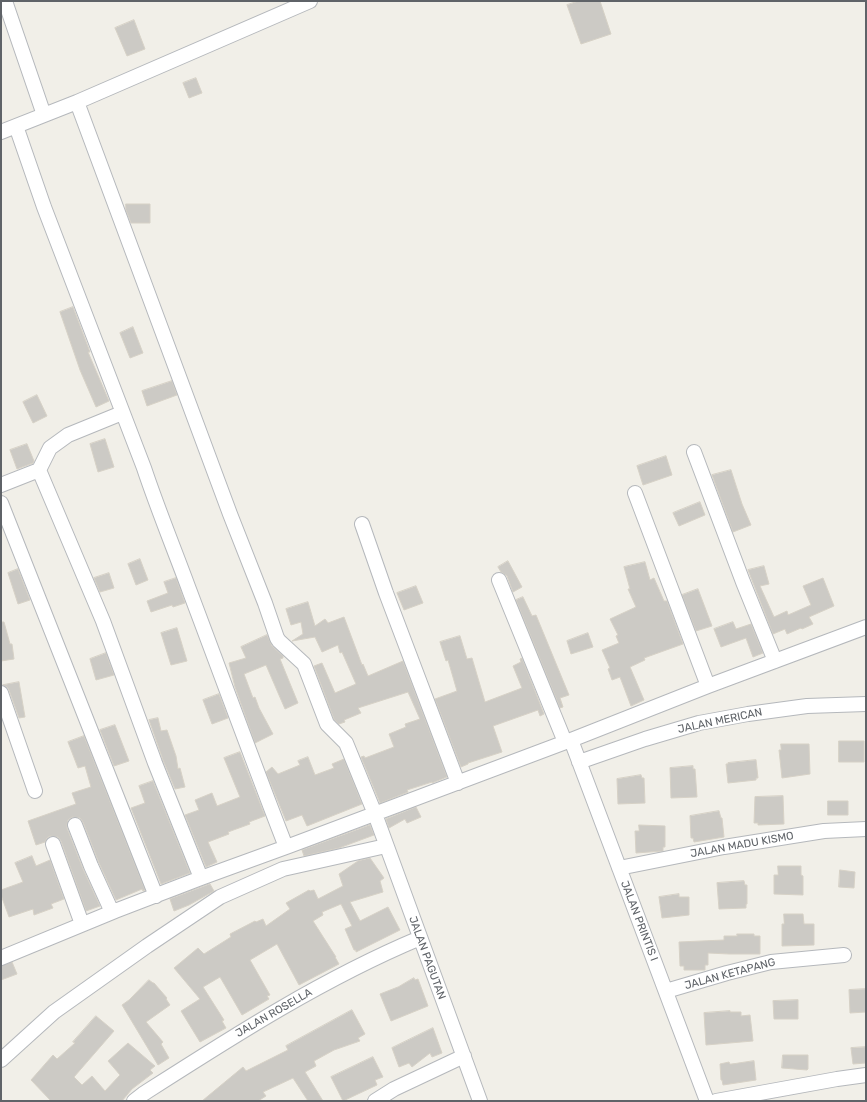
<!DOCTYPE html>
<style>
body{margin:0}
#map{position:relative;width:867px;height:1102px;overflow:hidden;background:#f1efe8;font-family:Rubik,sans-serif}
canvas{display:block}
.frame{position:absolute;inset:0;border:2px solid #5f6368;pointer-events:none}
</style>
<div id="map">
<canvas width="867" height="1102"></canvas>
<div class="frame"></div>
</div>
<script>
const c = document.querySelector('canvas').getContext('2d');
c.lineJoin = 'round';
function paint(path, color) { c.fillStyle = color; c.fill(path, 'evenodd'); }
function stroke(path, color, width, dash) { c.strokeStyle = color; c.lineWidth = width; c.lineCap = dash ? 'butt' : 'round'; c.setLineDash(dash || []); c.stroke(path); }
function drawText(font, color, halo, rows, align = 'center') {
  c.font = font + ' Rubik,sans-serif'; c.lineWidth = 3.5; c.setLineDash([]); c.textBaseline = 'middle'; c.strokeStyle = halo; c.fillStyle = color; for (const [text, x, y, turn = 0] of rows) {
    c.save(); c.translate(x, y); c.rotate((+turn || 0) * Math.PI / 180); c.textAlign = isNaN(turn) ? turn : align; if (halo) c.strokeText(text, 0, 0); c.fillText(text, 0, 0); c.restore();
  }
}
const building = new Path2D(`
 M579,1h21l11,33 -30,10 -14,-39z
 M134,20l11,29 -18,7 -12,-28z
 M196,78l6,15 -13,5 -6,-15z
 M126,204h24v19h-19l-5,-13z
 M73,307l17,45h-2l21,49 -13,6 -16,-37 -20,-58z
 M133,327l10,26 -13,5 -10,-25z
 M172,381l5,14 -30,11 -5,-15z
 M37,395l10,21 -14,7 -10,-21z
 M105,439l9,28 -16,5 -8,-28z
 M27,444l7,17 -1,2 -16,6 -7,-19z
 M666,456l6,19 -29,10 -6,-19z
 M731,470l11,34 9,21 -18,7 -21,-57z
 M700,502l5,13 -26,11 -6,-13z
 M140,559l8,21 -12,5 -8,-21z
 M508,561l14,26 -9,5 -6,-16 -6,-4 -3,-5z
 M645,562l5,18 4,-2 10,23h3l16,43 -39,14 1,2 -15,7 14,33 -13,6 -11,-29 -8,3 -4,-11 2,-1 -8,-18 17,-7 -3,-7 2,-1 -8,-16 26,-12 -8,-18h2l-6,-22z
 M764,566l5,18 -9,2 14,31 13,-6 1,4 23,-10 -8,-19 20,-8 11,28 -25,11 4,7 -11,5 -1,-1 -14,6 -2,-5 -12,5 -25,-64z
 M18,569l12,31 -12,4 -10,-31z
 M109,573l5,15 -14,4 -6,-14z
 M176,578l9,25 -12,4 -1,-2 -21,7 -4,-11 21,-8 -4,-11z
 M416,586l7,17 -19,7 -7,-17z
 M698,589l14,37 -16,5 -14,-36z
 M523,597l9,19 4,-1 33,80 -9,3 3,9 -3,1 -44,-108z
 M308,602l7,24 10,-7 3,4 16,-6 18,48 1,-1 5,12 35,-15 44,116 -15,6v-1l-25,8 1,2 -28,11 -19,-46 3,-1 1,2 29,-11 -5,-13 17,-7 -1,-3 15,-5 -12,-27 -50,16 3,5 -17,7 1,2 -6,2 -5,-5 -20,-53 8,-3 13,30 21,-9 -14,-32 -2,1 -2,-8 -16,7 -7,-15 -23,4 11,-7 -2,-12 -10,3 -5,-16z
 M1,622h3l6,22h2l2,15 -13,2z
 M733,622l3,7 15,-5 12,29 -10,4 -7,-19 -25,9 -7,-18z
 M177,628l10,33 -16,4 -10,-32z
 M588,633l5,14 -22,7 -4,-13z
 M267,635l5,11 11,10v2l-3,1 18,44 -13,6 -19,-44 -22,9 9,24 2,-1 4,11 14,26 -18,9 -20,-56 -6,-24 17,-5 -5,-11z
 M460,636l7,23 5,-1 13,44 37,-14 -9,-22 8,-4 -1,-3 2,-1 22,56 -4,2 -2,-6 -45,16 9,26 -34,11v1l-7,3 -26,-68 22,-8 -9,-31 -2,1 -6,-19z
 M106,653l8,22 -18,5 -6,-21z
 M19,682l6,35 -6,1 -10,-28 -2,-3 -4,-2z
 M219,694l9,24 -16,6 -9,-24z
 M158,718l3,13 6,-1 9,26 2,13 2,-1 5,19 -10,2 -12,-29 -14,-40z
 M115,725l14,36 -15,5 -14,-36z
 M84,736l61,154 -2,1 -1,-2 -26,11 -17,-37 -16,-41 -3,-4 -8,-1 -4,3 -1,4v4l16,41 17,37 -14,5 -25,-70 -3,-4 -8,-1 -3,2 -2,4 -9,3 -8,-24 48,-17 -4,-11 19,-6 -6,-21 -7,2 -10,-26z
 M839,741h25v21h-25z
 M781,744h28l1,30 -28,4 -3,-28h2z
 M240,752l25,64 -16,6 1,2 -22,8 1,2 -21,8 9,20 -11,5 -21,-52 14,-5 -4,-10 17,-7 5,13 23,-9 -16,-39z
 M308,757l7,18 19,-7 -2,-4 12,-5 18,45 -55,22 -5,-11 -16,6 -20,-49 6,-5 6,7 22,-9 -2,-4z
 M756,760l2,18h-2v2l-28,3 -2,-19h2v-1z
 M693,766v3h2l2,28 -26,1 -1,-30z
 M641,775l1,3h2l1,25 -27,1 -1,-25z
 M153,781l37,92 -29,11 -30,-76 14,-5 -6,-17z
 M783,796l1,28 -26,1v-2h-4l1,-26z
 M828,801h20v14h-20z
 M416,807l5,10 -14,6 -2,-4 -16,9 -3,-9z
 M719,811l2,7h1l2,19 -30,5 -1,-4h-2l-1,-22z
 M370,825l4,10 -35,13 -35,8 -2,-6z
 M639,825l26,1v21h-2v4l-27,2 -1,-22h4z
 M32,856l4,10 14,-6 14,39 -13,5 2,4 -19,7 -1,-6 -24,8 -8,-22v-5l22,-8 -8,-19z
 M370,858l14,20 -4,3 3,11 -33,10 10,19 28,-14 12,23 -44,22v-2h-2l-9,-21 7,-3 -11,-22 -19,8 1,3 -10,6 23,36h-1l4,7 -40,21 -22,-41 -27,16 20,35 -3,1 2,3 -27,16 -22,-38 -17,10 21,33 -2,1 4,7 -26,14 -19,-31 19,-12 -26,-31 24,-20 6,6 27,-17 -1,-3 25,-13 1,1 7,-3 3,7 24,-17 -4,-6 23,-13 1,1 4,-1 4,9 25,-13 -4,-12 19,-13z
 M778,866h23v9l2,1v19l-29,-1v-19h4z
 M840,870l15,2 -1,16 -15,-1z
 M744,881l1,4h2v19h-1v4l-27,1 -2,-26z
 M210,884l4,7 -25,14 -15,6 -4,-12z
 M679,894v3h10v18l-27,3 -3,-21z
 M784,914h19l1,10h10v21l-32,1v-22h2z
 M737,934h17v2h6v18h-31l-21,-1v12h-3v5h-21v-4h-4l-1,-24 45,-2v-4h13z
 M12,962l5,12 -16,6v-14z
 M414,978l1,2 3,-1 10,27 -37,15 -11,-27 18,-7z
 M149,980l4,3h1l13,15 -1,1 4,6 -24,17 17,20 -2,2 8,14 -11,7 -36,-60 7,-5z
 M866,989v23l-16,1 -1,-23z
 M798,1000v19h-24l-1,-18z
 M352,1010l13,24 -7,4 2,3 -26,9 -20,11 2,5 -11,6 18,29h-15l-15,-23 -30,14 3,4 -8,5h-56l41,-34 3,4 42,-21 -2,-4z
 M730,1011v1h11v4l9,-1 3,26 -47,4 -2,-32z
 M96,1016l18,15 -40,46 8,8 10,-9 13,15 15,-16 -12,-14 20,-18 27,23 -5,4 3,3 -21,16 -10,12h-71l-20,-21 22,-25 4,4 18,-16 -2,-1z
 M433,1028l9,25 -10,4 -2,-4 -18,14 -3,-4 -10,4 -7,-19z
 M866,1047v16l-13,1 -2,-16z
 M783,1055h25v14l-1,1 -25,-2z
 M373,1057l10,20 -8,3 2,5 -34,16 -12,-24z
 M754,1061l2,19 -33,5 -1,-5h-1l-1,-16 9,-2 1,2z`);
paint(building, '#cccac5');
stroke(building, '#d6d1c6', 1);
const street = new Path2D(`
 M5,1l39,114
 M77,102l153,412 35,89 12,35 2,3 25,23 23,60 19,19 29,71 105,287
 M16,126l28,81 100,261c14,42 31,83 46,124 32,85 63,170 96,255
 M1,132l76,-30 233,-101
 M694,452l49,130 32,79
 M39,470l64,151 52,142 46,115
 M1,485l38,-15 11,-22 18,-13 54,-22
 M635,493l73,193
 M1,503l155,393
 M362,524l24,69 72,190
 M499,580l66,162
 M1,693l34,98
 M571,740l136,361
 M579,762l66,-23 54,-16 49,-9 59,-8 59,-2
 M75,825l16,41 21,46
 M53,844l29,80
 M619,868l105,-21 100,-16 42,-2
 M1,958l114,-47 86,-33 88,-32 282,-106 137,-54 158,-59
 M666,991l61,-18 44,-11 73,-7
 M1,1060l53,-48 93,-66 73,-49 63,-28 103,-23
 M134,1101l9,-7c89,-57 179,-115 277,-156
 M375,1101l19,-12 70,-33
 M716,1101l121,-22 29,-4`);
stroke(street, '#b5b8bc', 16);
stroke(street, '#fff', 14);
drawText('11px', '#5f6368', '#fff', [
 ["JALAN MERICAN",720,721,-12],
 ["JALAN MADU KISMO",742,845,-10],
 ["JALAN PRINTIS I",639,921,69],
 ["JALAN PAGUTAN",427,958,70],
 ["JALAN KETAPANG",730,974,-15],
 ["JALAN ROSELLA",274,1013,-30]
]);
</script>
